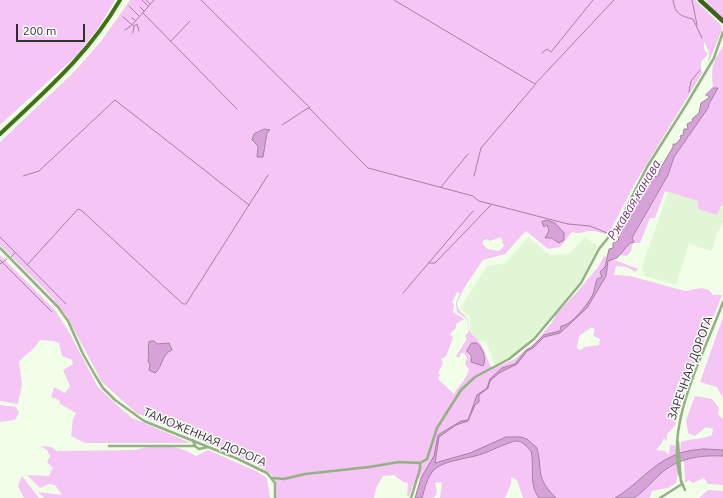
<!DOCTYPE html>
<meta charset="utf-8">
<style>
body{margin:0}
#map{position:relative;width:723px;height:498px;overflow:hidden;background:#f1ffe9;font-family:Ubuntu,sans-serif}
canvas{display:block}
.scale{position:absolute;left:16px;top:24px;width:69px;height:18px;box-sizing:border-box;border:2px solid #2b3228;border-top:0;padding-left:5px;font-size:12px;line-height:14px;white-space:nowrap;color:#2b3228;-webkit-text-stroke:3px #fff;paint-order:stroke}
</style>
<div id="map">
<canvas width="723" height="498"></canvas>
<div class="scale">200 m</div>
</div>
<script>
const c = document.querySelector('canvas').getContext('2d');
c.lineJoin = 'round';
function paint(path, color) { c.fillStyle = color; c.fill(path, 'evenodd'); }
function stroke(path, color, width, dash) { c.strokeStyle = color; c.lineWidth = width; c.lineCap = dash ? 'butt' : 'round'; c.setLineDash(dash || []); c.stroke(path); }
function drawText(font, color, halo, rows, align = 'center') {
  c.font = font + ' Ubuntu,sans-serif'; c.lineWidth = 3; c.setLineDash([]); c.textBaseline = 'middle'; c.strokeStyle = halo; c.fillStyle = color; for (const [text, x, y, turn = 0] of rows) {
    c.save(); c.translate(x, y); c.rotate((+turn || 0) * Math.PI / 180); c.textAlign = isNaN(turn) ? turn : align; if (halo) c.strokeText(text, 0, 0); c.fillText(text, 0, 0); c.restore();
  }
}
paint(new Path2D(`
 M668,192l55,16v14l-7,13 -4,16 -23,-7 -13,41 -31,-9 -3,-9z
 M528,237l22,18 19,-1 16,-17 13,9 -18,36 -39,46 -24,25 -22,12 -9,-23 -11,-2 -5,-13v-9l-10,-10 27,-42 19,-3z`), '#e0f6d4');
paint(new Path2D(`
 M0,0h115l-16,27 -23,29 -76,69z
 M130,0h565l26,25 1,4 -13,33 -1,-1c3,-10 -1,-12 -4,-20v8l4,5 -7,8v9l2,1 -68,111 -26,50c-5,2 -9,-1 -15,-2 -8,-1 -14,4 -22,1l-12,15 -12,2 -22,-18 -21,23 -22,6 -19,28 -7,15 2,7 9,9c0,17 7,15 14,27 4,7 6,16 10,23l23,-10 20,-17 16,-18 6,-11 20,-21 21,-25 6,-11 34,13 -3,3 -8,-5 -11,-1 -2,9 16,1 55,15 17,-3 7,2 4,5h9l-39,100 -8,31 -8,8v7l-3,-3 -2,5 -6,7 9,1 4,4 1,-10h5l3,28 -2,10 -8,5 -16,3 -2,7h-127l-6,-18 -6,-3v7l-6,14h-65l2,-16 -7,1 2,9 -3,6h-13l9,-23 -5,-3 -12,13 -4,12 -2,-1 1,-13 -5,-1 -9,-7 -11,1 -7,12 -2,10h-98c2,-19 -1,-21 -16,-32l-124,-53 -34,-31 -36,-67 -17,-21 -49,-49v-103l75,-71 27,-31zM265,129l5,1 -3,3 -4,23 -6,-2v-9l-5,-3 6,-10zM547,221l8,2 9,10 -8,9 -8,-5 1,-6 -2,-6 -2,2 -2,-4zM501,237l3,9 -5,5 -12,-2 -4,-5v-3l4,-2 3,2zM457,292l3,1 -4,10 1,9 10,7 2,12 -4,5 2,3 -11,17 3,2 2,-5h3l3,5 -2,6 4,6c-3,9 -10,16 -15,24l-16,-15 2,-4 -2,-2 5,-10 -2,-4 5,-3 7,-18 -3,-4 6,-6v-4l8,-5 -11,-7 1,-8 -2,-2zM592,327l3,3 -2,6 7,3 -1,6 -14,2 -5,3 -3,-2 2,-12zM169,343c-2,10 -8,17 -11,28l-10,-10 2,-11 -2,-5zM481,347l4,13 -2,5 -12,-3 -4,-12z
 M705,0h18v19l-17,-17z
 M723,46v160h-2l-4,9 -19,-6v-8l-33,-10 -10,27h-5l-10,25h-7l-2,8 -4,5 -8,-1 11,-12 38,-68 6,-18 34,-49 1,-4 8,-16h-4c-2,-22 -1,-24 10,-42z
 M0,255l55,55 14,22 29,55 20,19 14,12 59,25h-106l-14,-7 2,-17 3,-6 -16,-9 -1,-4 -8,-3 3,-10 11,6 5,-7 -7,-16 10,-6 -1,-4 -10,-4 -3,-13 -6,-2 -13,-1c-7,12 -13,12 -21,22l3,22 -4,20 -18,-3z
 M723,317v81l-6,-11 -17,-5z
 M695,396l17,3 7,9 -1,6 5,5v31l-19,-1 -24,4 1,-11c11,-4 21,-2 31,-7l1,-6 -7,-2 -11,9 -7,-3 -2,-13z
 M0,405l16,2 3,6 -4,7 -15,2z
 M40,446l11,1 6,4 78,-1c13,-4 36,-6 49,0 4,1 8,4 12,6l12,-6 48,21 11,7 3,20h-226l-6,-6 24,3 -7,-10 -6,-1 -9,4 -13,-13 22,1 4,-8 -6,-6 3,-6 -3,-6z
 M705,456h18v29l-15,-1 -4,-6 -11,5 -4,-3 -4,3 -1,-23z
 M22,476l17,22h-15l-6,-12z
 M708,490l15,1v7h-24z`), '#f4c5f5');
const water = new Path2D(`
 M713,88h5l-9,16 -1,4 -34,49 -6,18 -36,63 2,4 -4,1 -13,15 -9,3 -2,15 -19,32 -27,25 -16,4 -11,11 -6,3 -10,13 -18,9 -9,8 -2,7 -9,7v7l-4,3 -7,16 -12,4 -17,12 -4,26 35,-10 36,-16h15l6,2 10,9c6,25 -2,29 19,50h-17c-11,-15 -4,-31 -8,-47 -5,-5 -8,-10 -15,-10 -4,0 -24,9 -29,11 -14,7 -45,7 -55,20 -5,7 -8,18 -10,26h-7l6,-20 13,-22 4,-21 23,-14 7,-1 9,-25 10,-7 3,-9 12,-11 13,-4 11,-14 5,-2 13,-13 16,-4 1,-5c10,0 28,-23 32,-32 2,-5 2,-10 4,-15l5,-2 -2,-5 5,-5 4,-18 4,-1v-5l5,-2 1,-3 -2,-2 15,-23 4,-14 5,-3 7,-18 10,-2 2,-7 13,-22v-3h3l5,-6 -1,-2 3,-1 1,-6h4l-1,-5 6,-3 -1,-2 7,-6 2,-10 9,-6 -4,-2z
 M265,129l5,1 -3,3 -4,24h-6l1,-11 -6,-6 2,-6z
 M547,220l8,3 9,10v7l-5,3 -8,-5h-6l4,-7 -2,-6 -3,2 -2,-5z
 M154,341l3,3 12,-1 3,7c-11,4 -9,17 -17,23l-6,-3 1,-5 -2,-4c2,-6 -1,-14 1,-19z
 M472,343h5c6,6 10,16 6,23l-12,-4v-6l-4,-5z
 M704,449l19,1v6c-23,-1 -46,2 -64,19 -8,8 -16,17 -25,23h-19c21,-12 36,-33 58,-42 10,-5 20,-6 31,-7z`);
paint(water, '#d6a2d7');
stroke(water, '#a380a2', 1);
stroke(new Path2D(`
 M142,0l6,6
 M146,0l4,4
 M201,0l109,108
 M394,0l141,84 79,-84
 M673,0c2,14 7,16 20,19l9,19
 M692,0l5,25
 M129,6l10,10
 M140,7l4,4
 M143,13l94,96
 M123,17l8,7
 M132,18l3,2
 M132,24l2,2 -1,7
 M134,26l3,-2 2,7
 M125,30l7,-5 22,-25
 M171,41l19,-20
 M542,53l5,-4 4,3 42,-52
 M689,92l2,-11 9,-11
 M282,125l26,-17 2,1 58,59 105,28 6,5 89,23 22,2 17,7
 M23,176l16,-5 76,-71 134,105
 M474,176l7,-28 54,-63
 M441,187l27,-33
 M0,237l66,67
 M11,257l4,-4
 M0,260l52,52
 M429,263h6l56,-58
 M0,264l7,-5
 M27,265l51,-56 3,1 102,94h3l82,-129
 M403,293l70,-82`), '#a380a2', 1);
stroke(new Path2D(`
 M0,248l58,59 10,14 15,33 12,21 8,13 12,12 29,21 94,38 29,14 8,10v15
 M193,440l2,6 4,3 9,-2
 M678,442l3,40
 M109,446h86
 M273,478l11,1 21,-5 64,-7 30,-5 21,1 7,-4 10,-31 24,-38 14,-13 34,-18 25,-20 47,-56 18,-34 17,-21 31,-61 39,-62 28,-47 9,-26
 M685,490c-27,-55 19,-135 38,-188
 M411,498l9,-29v-6
 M660,498l22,-14`), '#94b084', 2.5);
stroke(new Path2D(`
 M0,134c44,-42 89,-80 120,-134`), '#3f7117', 4);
stroke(new Path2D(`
 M700,0l23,21`), '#39621a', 4.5);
drawText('12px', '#2b3228', '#fff', [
 ["ЗАРЕЧНАЯ ДОРОГА",690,368,-70],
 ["ТАМОЖЕННАЯ ДОРОГА",205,437,23]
]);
drawText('italic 13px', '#723474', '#fff', [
 ["Ржавая канава",634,200,-59]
]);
</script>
